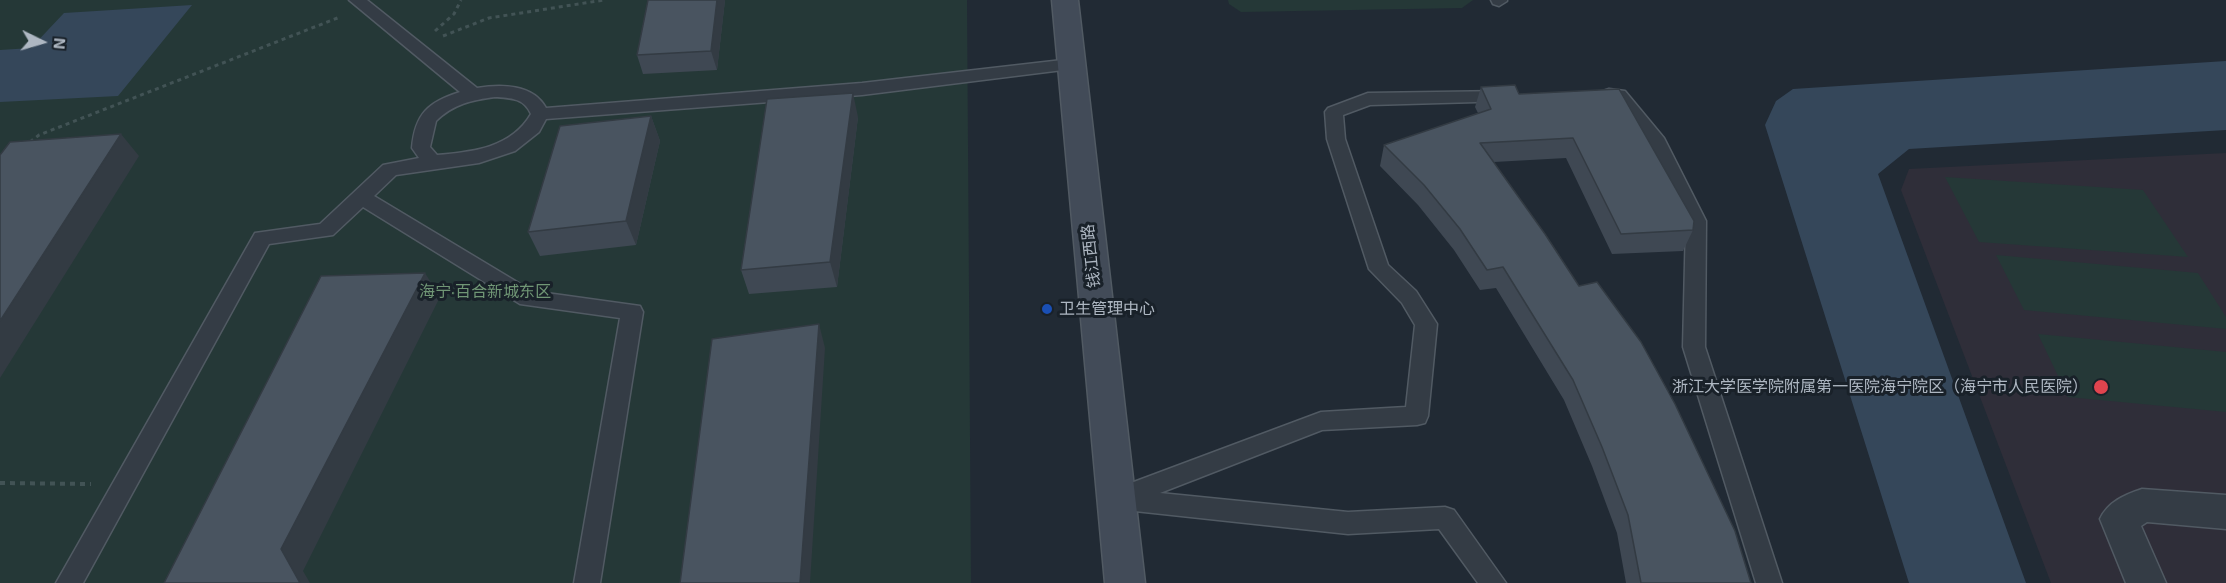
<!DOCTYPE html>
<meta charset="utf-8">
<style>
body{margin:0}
#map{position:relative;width:2226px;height:583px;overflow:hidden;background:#212a34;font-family:"Exo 2",sans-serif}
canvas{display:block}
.north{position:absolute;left:12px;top:12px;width:60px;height:60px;-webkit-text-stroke:4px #192129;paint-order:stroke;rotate:95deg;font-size:16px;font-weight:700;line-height:24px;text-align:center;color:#aeb7c2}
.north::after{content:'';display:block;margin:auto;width:21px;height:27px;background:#aeb7c2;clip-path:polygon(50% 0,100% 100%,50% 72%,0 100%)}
</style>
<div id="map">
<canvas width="2226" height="583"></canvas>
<div class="north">N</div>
</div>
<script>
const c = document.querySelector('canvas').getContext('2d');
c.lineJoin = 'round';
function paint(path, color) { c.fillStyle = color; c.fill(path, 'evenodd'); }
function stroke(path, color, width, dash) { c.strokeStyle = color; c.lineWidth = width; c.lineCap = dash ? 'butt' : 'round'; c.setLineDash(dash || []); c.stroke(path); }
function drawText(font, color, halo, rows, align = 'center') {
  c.font = font + ' "Exo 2","Noto Sans SC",sans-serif'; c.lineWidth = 6; c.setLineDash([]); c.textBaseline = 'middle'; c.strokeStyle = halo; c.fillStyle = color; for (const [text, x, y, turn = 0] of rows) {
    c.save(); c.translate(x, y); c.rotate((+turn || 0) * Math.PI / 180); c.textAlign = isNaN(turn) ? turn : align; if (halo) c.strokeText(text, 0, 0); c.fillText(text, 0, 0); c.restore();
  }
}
paint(new Path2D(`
 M2226,153v430h-175l-150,-393 8,-21z`), '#2f2e39');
paint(new Path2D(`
 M0,0h967l4,583h-971z
 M1228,0h245l-11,8 -221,4 -12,-8z
 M1945,177l198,13 45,67 -209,-15z
 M1996,255l202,18 28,44v12l-202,-19z
 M2038,334l188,18v60l-158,-15z`), '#253837');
paint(new Path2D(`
 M192,5l-74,91 -118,6v-52l31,-2 33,-35z
 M2226,61v69l-317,19 -31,25 148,409h-117l-144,-458 11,-24 17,-12z`), '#35475a');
const lane = new Path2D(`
 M349,0h18l110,88c24,-4 56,-4 69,20l316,-25 209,-24 6,1 3,4 -3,4 -6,1 -209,26 -316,24 -7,13 -24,19 -36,12 -83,12 -22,21 158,95 108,15 3,6 -43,271h-26l46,-265 -100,-14 -157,-97 -30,28 -64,9 -186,339h-27l199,-350 65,-9 63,-59 36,-7 -7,-10c3,-34 16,-46 48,-56zM495,97c16,1 29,1 36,17 -20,34 -58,38 -94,41l-7,-8 6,-26c17,-17 36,-21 59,-24z
 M1491,0h16v1l-8,5 -6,-2z
 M1609,89l16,2 39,47 42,83 -1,126 77,236h-26l-73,-236 3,-126 -39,-80 -33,-40 -11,-2 -3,-4 3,-4z
 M1506,91l6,2 3,4 -3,4 -142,4 -27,10 2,24 43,126 28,26 21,33 -9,92 -3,7 -8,2 -95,5 -162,63 188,19 97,-5 9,3 52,73h-28l-39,-54 -91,5 -232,-25 -9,-3 -3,-7 3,-7 214,-80 85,-5 9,-82 -13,-22 -33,-34 -42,-130 -2,-27 3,-4 40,-15z`);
const street = new Path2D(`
 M2142,489l84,6v34l-79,-7 -6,4 25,57h-40l-26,-64c8,-17 24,-24 42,-30z`);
const secondary = new Path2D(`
 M1052,0h26l67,583h-40z`);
stroke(lane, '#515a63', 3);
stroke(street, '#515a63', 3);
stroke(secondary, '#515a63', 3);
stroke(new Path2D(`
 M435,31l19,-17 7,-14
 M443,36l46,-18 115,-18
 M30,142l9,-7 301,-118`), '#425355', 3, [4, 4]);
stroke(new Path2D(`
 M0,483l91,1`), '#425355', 4, [5, 5]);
paint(lane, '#343c45');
paint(street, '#343c45');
paint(secondary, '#424b58');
paint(new Path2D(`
 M725,0l-8,70 -74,4 -6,-19z
 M1481,87l38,7 174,136 -10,21 -71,3 -46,-96 -72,4 257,421h-125l-9,-50 -25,-67 -28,-66 -68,-112 -16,2 -26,-40 -36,-45 -38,-39 4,-21 94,-32 -3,-6z
 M651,116l9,25 -24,104 -96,11 -12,-24z
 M858,117l-21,170 -88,7 -8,-24z`), '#3f4853');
paint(new Path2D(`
 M717,0h8l-8,70 -6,-19z
 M853,93l5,24 -21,170 -7,-25z
 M651,116l9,25 -24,104 -10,-24z
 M121,134l18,22 -139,222v-57z
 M425,273l15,24 -137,274 7,12h-10l-19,-34z
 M819,324l6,24 -15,235h-10z`), '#333b43');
const building = new Path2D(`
 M648,0h69l-6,51 -74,4z
 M1515,85l4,9 100,-5 75,132 -1,9 -72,4 -48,-96 -93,5 65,91 34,52 18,-4 44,60 34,62 60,127 16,52h-110l-13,-68 -26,-68 -29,-67 -70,-113 -16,3 -27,-41 -36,-44 -40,-40 107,-36 -10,-22z
 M853,93l-23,169 -89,8 26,-171z
 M651,116l-25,105 -98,11 32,-106z
 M121,134l-121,187v-166l10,-13z
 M425,273l-144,276 19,34h-136l157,-307z
 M819,324l-19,259h-120l32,-244z`);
paint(building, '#495460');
stroke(building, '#333b43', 1.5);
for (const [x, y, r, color] of [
 [1047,309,6,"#1a4fb4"],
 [2101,387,8,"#e0444e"]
]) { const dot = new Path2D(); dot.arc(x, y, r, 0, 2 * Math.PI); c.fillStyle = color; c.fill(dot); stroke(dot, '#192129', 2); }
drawText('16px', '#aeb7c2', '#192129', [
 ["钱江西路",1091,256,-96]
]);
drawText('16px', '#709675', '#192129', [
 ["海宁·百合新城东区",485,292]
]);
drawText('16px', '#aeb7c2', '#192129', [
 ["卫生管理中心",1059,309],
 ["浙江大学医学院附属第一医院海宁院区（海宁市人民医院）",2088,387,"right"]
], 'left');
</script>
